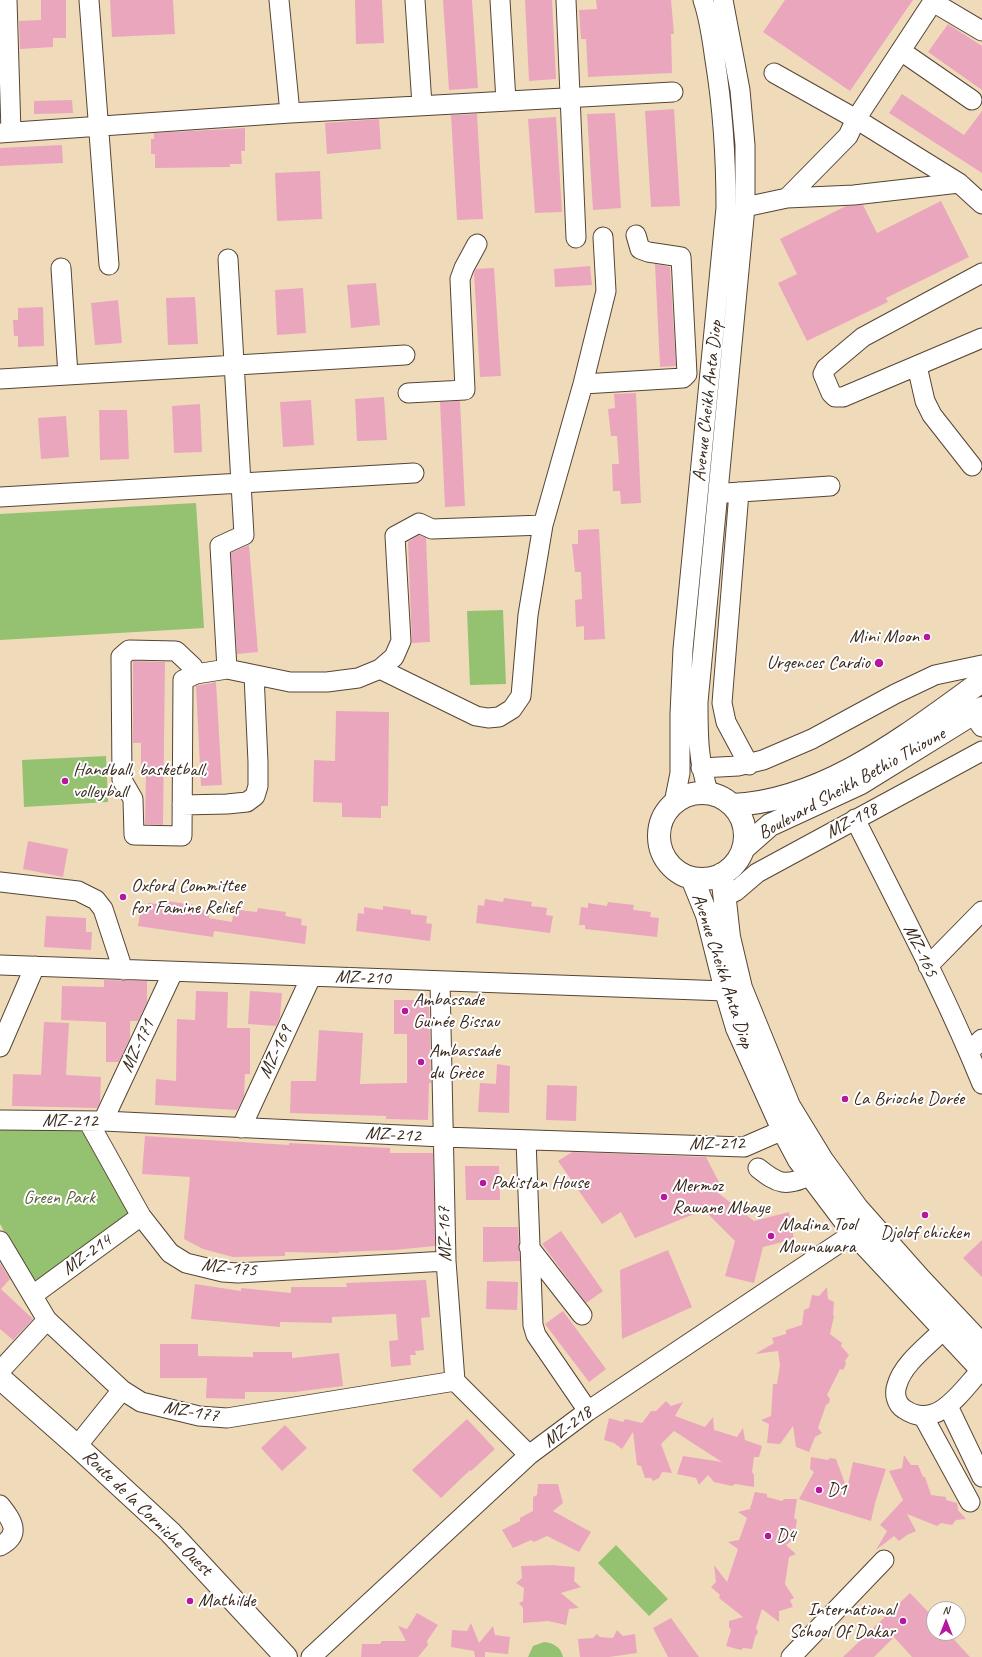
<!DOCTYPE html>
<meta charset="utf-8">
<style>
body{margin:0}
#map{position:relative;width:982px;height:1657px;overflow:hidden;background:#efdbba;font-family:Caveat,sans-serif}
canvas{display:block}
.north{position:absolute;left:926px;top:1601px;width:40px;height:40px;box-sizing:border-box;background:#fff;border:1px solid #b1aaa5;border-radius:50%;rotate:0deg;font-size:11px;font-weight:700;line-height:16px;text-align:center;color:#3b2a1e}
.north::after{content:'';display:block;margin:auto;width:14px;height:18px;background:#b5179e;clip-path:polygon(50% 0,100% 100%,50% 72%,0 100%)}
</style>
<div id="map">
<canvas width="982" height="1657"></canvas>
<div class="north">N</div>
</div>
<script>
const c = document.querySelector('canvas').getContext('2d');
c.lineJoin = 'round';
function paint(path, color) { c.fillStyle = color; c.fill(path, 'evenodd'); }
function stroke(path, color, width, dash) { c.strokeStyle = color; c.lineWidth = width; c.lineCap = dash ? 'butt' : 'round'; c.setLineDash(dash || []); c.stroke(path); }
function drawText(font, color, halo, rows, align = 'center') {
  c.font = font + ' Caveat,sans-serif'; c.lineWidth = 4; c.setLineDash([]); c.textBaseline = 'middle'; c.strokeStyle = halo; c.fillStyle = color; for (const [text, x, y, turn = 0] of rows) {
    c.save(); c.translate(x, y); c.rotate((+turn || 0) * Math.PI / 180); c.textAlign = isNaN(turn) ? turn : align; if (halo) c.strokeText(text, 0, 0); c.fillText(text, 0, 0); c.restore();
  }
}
paint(new Path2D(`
 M196,503l8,125 -204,12v-126z
 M503,610l3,74 -36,1 -3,-74z
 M106,756l2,46 -84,5 -2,-47z
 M0,1127l85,3 45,75 -1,11 -84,65 -14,-2 -31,-55z
 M616,1545l52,54 -19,17 -51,-53z
 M544,1642c9,1 17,5 19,15h-35l5,-11z`), '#95c270');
paint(new Path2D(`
 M41,0h25v38h-13v9l-33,2 -1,-28 22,-1z
 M110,0h63l2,34 -63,3z
 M355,0h27l2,43 -28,1z
 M443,0h29l6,88 -29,2z
 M525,0h27l4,79 -27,2z
 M596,0h75l3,34h-3l1,39 -84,4 -2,-38h-5l-2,-29 18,-1z
 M785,0h128l-63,91 -87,-59z
 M948,24l34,22v44l-54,-38z
 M902,94l62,41 18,-24v62l-93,-60z
 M72,100l1,13 -39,1v-13z
 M674,109l6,97 -29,1 -6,-96z
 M615,113l6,95 -28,2 -6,-96z
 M477,114l6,105 -26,1 -6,-105z
 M556,117l6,95 -27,1 -7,-94z
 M379,119l2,30 -54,5 -2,-31z
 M245,128v23h-4l1,13h-12v3l-75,1v-14h-4v-15h3v-6z
 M62,145l1,18 -63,3v-18z
 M320,171l2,48 -45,2 -2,-48z
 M941,201l28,56 -83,41 2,4 -81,39 -29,-58 19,-9 -17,-35 66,-33 17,-1 14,28z
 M655,264l15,3 6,99 -16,1z
 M590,266l2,19 -37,2 -1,-18z
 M494,268l7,108 -21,1 -6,-104 2,-4z
 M376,283l4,42 -29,3 -4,-43z
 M303,288l3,45 -29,2 -2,-45z
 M195,297l3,47 -30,1 -2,-47z
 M118,300l4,43 -27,2 -4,-42z
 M43,307l1,39 -26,1v-11h-4l-1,-16h5v-12z
 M636,393l5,110 -20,1 -1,-13h-7l-1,-27h7l-2,-28h-6l-3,-27 7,-1 -1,-14z
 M384,397l3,43 -30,1 -2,-42z
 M311,400l3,45 -31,2 -3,-45z
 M460,401l5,105 -20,1 -5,-105z
 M200,404l2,48 -28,1 -2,-47z
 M99,410h28l2,49 -29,1z
 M66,416l3,41 -28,2 -3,-41z
 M599,529l6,110 -21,1v-14l-8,1 -1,-27 7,-1 -1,-27h-6l-3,-28h6v-14z
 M419,535l7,3 4,104 -18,1 -4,-101z
 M249,545l9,107 -21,2 -6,-101z
 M133,661l32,1 -2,163 -18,-1 1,-56h-5v-25h-8z
 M216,682l6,103 -21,1 -5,-100z
 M336,711l53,1 -1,94h-7v12l-39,-1v-14l-29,-1 1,-42 21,1z
 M28,841l40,8 -5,28 -40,-8z
 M504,898l28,4 -1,4 16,2 -1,7 7,1 -3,17 -74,-10 2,-18 6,1 1,-7 18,3z
 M166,901l28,4v4l16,2 -1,7 23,4 1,-6h5l1,-6 18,2 1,-4 28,4 -1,4 17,3 -1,6 6,1 -2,18 -91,-13 -1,6 -75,-11 3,-17 6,1 1,-7 18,2z
 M608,902l26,3 -1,5 18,2 -1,5 9,1 -2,19 -72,-8v-4h-6l2,-18 7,1v-5l19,3z
 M383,906l28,4v4l16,2 -1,7 6,1 -2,17 -74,-10 2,-18 6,1v-7l19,3z
 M46,916l40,2v14h6l-1,18 -47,-3z
 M104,980l43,1v21l-9,19h-8v17l-11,24h-13v-40l-45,-2 1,-34 42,1z
 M196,991l32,1 -1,36h23v46h-5l-1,22 -7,14 -82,-5 1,-26 20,2 1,-62 18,1z
 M250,991l32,2 -2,24 -4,9 -28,-2z
 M394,1000h35l2,83h-2l-1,37 -42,-1v-3l-96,-3 1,-32h25l3,-51 44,3 -3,51 47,-1v-49h-13z
 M44,1022l25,1 -3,52 35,2 -1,25 -3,6 -85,-2 1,-32 28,1z
 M497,1064l13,2 -1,47 -31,-1 2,-29 16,1z
 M547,1085l30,1 -1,35 -30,-1z
 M145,1136l144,9v-2l101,5v5h43l2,93 -41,4 -55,2v1l-54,-1v4l-52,1 -30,-8 -19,-10 6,-62 -48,-3z
 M572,1152l134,5 15,29 -4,6 37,29 35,-9 5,27 -31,8 -9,36 -29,-7 10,-35 -31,-31 -69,28 -14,-26 -19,12 -44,-63z
 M465,1166h34l1,34h-34z
 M483,1227h35l2,34 -37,1z
 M561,1231l42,60 -17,12 -44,-59z
 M982,1240v37l-19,-19z
 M668,1250l24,57 -70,32 -2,-69z
 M0,1263l10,16 -9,10 32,30 -20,21 -13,-11z
 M426,1280l4,37 -9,1 3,32 -9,1 1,4h-6l1,10 -20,2 -2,-26 9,-1 -2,-26 -64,3v6l-52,-1v5l-89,-8 4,-35 46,7v-3l50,5v-6h56l-1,-4z
 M487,1281l31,1 -1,28 -31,-1z
 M827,1287l1,12 6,3 -1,13 1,1 -4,18 12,9 -1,3 8,9 -4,6 1,3 -3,6 -3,-1 -13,26 3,4 -1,4 -3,2 -8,23 4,5 -7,4 -6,15 -13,-5 -3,-21 -13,18 -13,-1 2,-19 -8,-4 10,-4 2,-32h4l3,-19 -2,-14 -23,3 19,-11 -2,-5 14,-4v-4l16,-5 2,-15 5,-2 3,-13 7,1z
 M563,1311l43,58 -17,13 -44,-58z
 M160,1344h38v12l55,1v-5h39v6l47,-5 4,33 -49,6h-49v7l-39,-1 1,-20h-47z
 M666,1401l5,5 12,-4 -8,14 30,11 8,-10 1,13 23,7 6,-9 2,12 17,6 -3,11h-5l-2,15 2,3v12l-19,-3 -3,2 -18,-4 -6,-7 -9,10 -3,-7 -19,-4 6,-18 39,6 -48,-31 -13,13 11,29 -10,-1 -3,6 -6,3 -2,-3h-6l-4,-12 -4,-1 -4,-33 -11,17 -8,-6 -10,-3 5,-22 14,4 2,-3 17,4 9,-12h5z
 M467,1419l28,30 -24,22 -1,-1 -29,28 -29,-28z
 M285,1425l22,23 -25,23 -21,-23z
 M904,1455l7,10h7l5,12h2l6,18 15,2v3l11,3 1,7 8,9 -10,1 -4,5 -11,-2 -4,3 -30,-12 9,17 -9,4 -8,6 -5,-5 -18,14 11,-19 -7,-6 23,-25 -14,-29 13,-3z
 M811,1457l17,3 2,-2 6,1 11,30 6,-27 33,7 -11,34 -4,18 -72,-22 15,-27 -4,-3z
 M538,1484h20l5,19 -10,8 38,21 -12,20 -32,-16 -13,6 -3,-2 -18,8 -11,-18 18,-9v-3l13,-7v-14l4,-2z
 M755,1492l12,2v3l15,4 2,-2h13l-3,19 3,2 -3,19 -8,6 10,9 -7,3 -4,27 9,14 -4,2 3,7 -14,4v11l-17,-13 -6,19 2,4 -3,5 -3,12 -9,-1 -2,2 -15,-4 5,-16 -2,-3v-6l14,-4 -24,-19 1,-3 -9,-8 5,-5 -2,-17 13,17 11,-33 -10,-7 11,-2 8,-22 -9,-6 12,-3z
 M552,1565l23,2 -1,14 7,6 -20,6 18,15 -10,1 -3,16 -18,-4 -25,2v-15l-4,-5 4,-2 1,-13 -8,-5 6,-5 -1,-12z
 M910,1593l24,25v15h14l22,24h-58l-18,-20 -20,20h-31z
 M417,1613l21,12 -11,16 1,4 -10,12h-57l1,-13h18l2,-3h24l-8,-15 9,3z
 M671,1618l28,39h-31l-15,-29z
 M471,1623l8,20 14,-17 2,9 15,2 -2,17 -23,-2v5h-10l-1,-6 -23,-4 1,-17 15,1z
 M617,1630l6,6 12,-2 2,19 -28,4h-29l-2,-18 15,-1 4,-4 3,3 13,1z`), '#eaa6bd');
const minor = new Path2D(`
 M7,0l4,132
 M89,0l20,265
 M279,0l11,113
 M415,0l7,105
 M500,0l6,101
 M566,0l10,238
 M933,2l49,29
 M901,51l71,49
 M774,73l82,46 103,64 23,21
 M0,133l290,-20 383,-21
 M787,198l61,-62 8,-17 78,-119
 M745,207l42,-9 67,-3 105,-12
 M61,268l7,107
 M982,273l-119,64 -37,31 -3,6 8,19 4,4h8l139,-59
 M917,366l8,35 7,14 40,51
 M0,379l405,-24
 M583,384l100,-6 4,-4 -6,-117 -33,-5 -8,-3 -4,-14
 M408,393l57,-3 -5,-111 4,-11 13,-24
 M739,492l-17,211 4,19 23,43
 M726,493l104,-7
 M0,497l414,-24
 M227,669l-7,-123 24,-11 -16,-276
 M380,669l96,47 12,2 11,-1 13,-8 9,-13 7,-81 15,-90 40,-141 23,-93 -3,-54
 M196,674l-13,6 -1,156 -48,-1 -1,-36 -11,-19 -1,-123 8,-7 47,1 17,16 3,7 31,-5 63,13h37l31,-4 22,-9 14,-12 7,-16 -6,-105 24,-13 13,6 111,-4
 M973,714l9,13
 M701,768l37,-2 25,-6 49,-21 83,-45 40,-19 47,-10
 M709,794c-11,-32 -11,-59 -11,-92l47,-495v-62l-5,-55 -17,-90
 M674,803l6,-30v-59l3,-65 43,-441c0,-50 -3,-99 -11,-148 -3,-20 -5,-40 -12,-60
 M182,805l45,-1 20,-2 8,-6 3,-10v-24l-4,-87
 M855,819c44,88 90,174 127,265
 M0,882l78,9 18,9 7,9 20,61
 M724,897l12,-6 21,-18 225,-122
 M0,965l726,26
 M928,966l54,-55
 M440,981l6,280 9,120 74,74
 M0,1047l35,-81
 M969,1052l13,-13
 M0,1120l103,1 340,16 301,10 39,-17
 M88,1121l53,95 29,37 16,10 37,9 15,1 208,-12
 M103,1121l70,-149
 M241,1128l70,-151
 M526,1140l7,185 3,10 52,76
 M758,1168c21,17 27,18 52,8
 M0,1241l47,79 75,70 19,12 58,14 28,2 228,-37
 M529,1247l53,68
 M33,1295l108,-79
 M944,1329c-15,16 -41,34 -47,56 -3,8 -1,19 7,24 33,23 58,-19 78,-40
 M0,1371l47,-51
 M948,1406l34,71
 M923,1416l47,86
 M77,1446l45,-56
 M0,1505c11,14 23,29 0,41
 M311,1657l218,-202 59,-44 266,-178
 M791,1657l93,-97`);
const major = new Path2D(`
 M659 836a43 43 0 1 1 86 0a43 43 0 1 1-86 0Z
 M732,805c94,-4 177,-72 250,-124
 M744,848l26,-23 91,-42 121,-75
 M722,874l7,63 12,51 48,118 33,54 35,48 62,70 63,67
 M692,878l15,37 19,76 11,37 46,102 16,30 55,73 128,137`);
const highway = new Path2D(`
 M0,1378l77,68 93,86 116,125`);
stroke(minor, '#564535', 21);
stroke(major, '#564535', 24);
stroke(highway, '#564535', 24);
stroke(minor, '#fff', 19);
stroke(major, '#fff', 22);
stroke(highway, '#fff', 22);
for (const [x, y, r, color] of [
 [927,637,4,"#b5179e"],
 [879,663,5,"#b5179e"],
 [65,781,4,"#b5179e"],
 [123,897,4,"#b5179e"],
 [405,1011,4,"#b5179e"],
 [421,1062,4,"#b5179e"],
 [845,1099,4,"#b5179e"],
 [483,1183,4,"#b5179e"],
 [664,1197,4,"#b5179e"],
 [925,1215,4,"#b5179e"],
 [771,1236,4,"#b5179e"],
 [819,1490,4,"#b5179e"],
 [768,1536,4,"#b5179e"],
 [190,1601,4,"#b5179e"],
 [903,1621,4,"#b5179e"]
]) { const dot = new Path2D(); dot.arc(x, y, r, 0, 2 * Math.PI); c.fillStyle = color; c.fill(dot); stroke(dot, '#fff', 1.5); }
drawText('19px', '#3b2a1e', '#fff', [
 ["Avenue Cheikh Anta Diop",708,401,-84],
 ["Boulevard Sheikh Bethio Thioune",852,784,-29],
 ["MZ-198",852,821,-28],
 ["MZ-165",920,951,64],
 ["Avenue Cheikh Anta Diop",722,971,72],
 ["MZ-210",363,978,2],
 ["MZ-171",138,1046,-65],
 ["MZ-169",276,1052,-65],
 ["MZ-212",70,1121],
 ["MZ-212",393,1135,3],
 ["MZ-212",717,1144,-1],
 ["MZ-167",445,1234,-92],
 ["MZ-214",87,1255,-36],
 ["MZ-175",229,1268,6],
 ["MZ-177",191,1412,9],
 ["MZ-218",568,1427,-37],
 ["Route de la Corniche Ouest",147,1513,44]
]);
drawText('19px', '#3b2a1e', '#fff', [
 ["Mini Moon",919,637,"right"],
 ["Urgences Cardio",870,663,"right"],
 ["Handball, basketball,",73,770],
 ["volleyball",73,792],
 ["Oxford Committee",131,886],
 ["for Famine Relief",131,908],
 ["Ambassade",413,1000],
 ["Guinée Bissau",413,1022],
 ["Ambassade",429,1051],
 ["du Grèce",429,1073],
 ["La Brioche Dorée",853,1099],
 ["Pakistan House",491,1183],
 ["Mermoz",672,1186],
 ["Rawane Mbaye",672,1208],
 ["Madina Tool",779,1225],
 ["Mounawara",779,1247],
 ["Djolof chicken",925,1233,"center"],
 ["D1",827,1490],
 ["D4",776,1536],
 ["Mathilde",198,1601],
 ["International",895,1610,"right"],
 ["School Of Dakar",895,1632,"right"]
], 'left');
drawText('19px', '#5a5f3b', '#fff', [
 ["Green Park",59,1198]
]);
</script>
